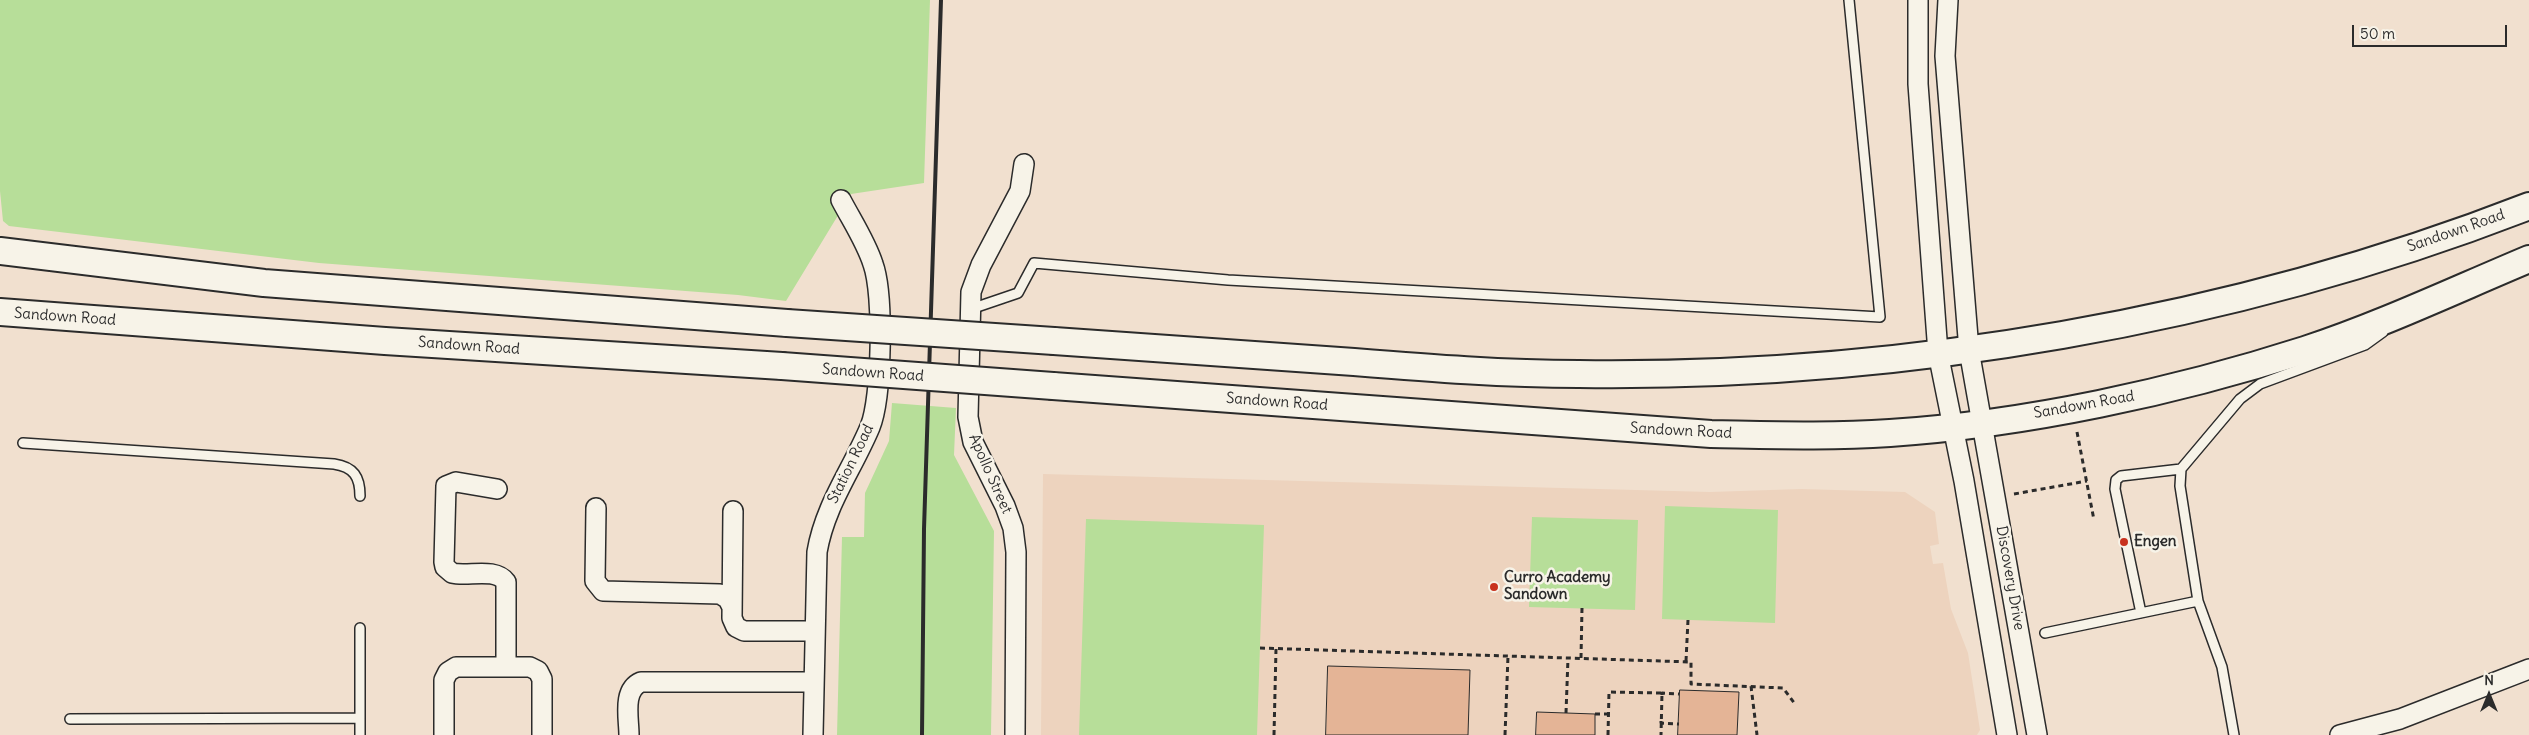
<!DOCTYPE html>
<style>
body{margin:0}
#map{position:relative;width:2529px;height:735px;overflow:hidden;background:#f1e0cf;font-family:Delius,sans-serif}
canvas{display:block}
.north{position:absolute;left:2464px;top:670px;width:50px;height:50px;-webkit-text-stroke:4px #f7f3e8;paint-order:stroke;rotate:0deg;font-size:14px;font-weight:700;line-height:20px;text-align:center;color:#2b2b2b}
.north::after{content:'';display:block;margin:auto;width:18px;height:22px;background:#2b2b2b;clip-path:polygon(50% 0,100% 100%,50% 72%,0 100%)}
.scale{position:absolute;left:2352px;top:25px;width:155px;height:22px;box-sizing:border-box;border:2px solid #2b2b2b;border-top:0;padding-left:6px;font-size:15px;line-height:18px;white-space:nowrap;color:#2b2b2b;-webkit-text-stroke:4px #f7f3e8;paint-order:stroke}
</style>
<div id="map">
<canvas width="2529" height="735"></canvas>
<div class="north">N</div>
<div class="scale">50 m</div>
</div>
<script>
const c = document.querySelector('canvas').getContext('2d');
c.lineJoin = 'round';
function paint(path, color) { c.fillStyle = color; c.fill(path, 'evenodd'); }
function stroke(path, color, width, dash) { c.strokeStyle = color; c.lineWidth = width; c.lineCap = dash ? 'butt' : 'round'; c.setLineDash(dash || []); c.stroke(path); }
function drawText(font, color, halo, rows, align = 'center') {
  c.font = font + ' Delius,sans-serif'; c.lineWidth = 5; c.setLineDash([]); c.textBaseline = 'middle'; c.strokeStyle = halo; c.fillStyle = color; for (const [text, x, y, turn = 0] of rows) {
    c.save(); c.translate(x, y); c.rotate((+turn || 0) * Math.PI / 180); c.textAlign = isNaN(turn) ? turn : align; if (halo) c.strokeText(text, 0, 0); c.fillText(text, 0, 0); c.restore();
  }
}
paint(new Path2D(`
 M1043,474l667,18 91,-3 104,3 30,20 4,32 -9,2 3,18 10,-1 8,46 17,44 12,77 -3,5h-936z`), '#edd3be');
paint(new Path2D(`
 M0,0h930l-6,183 -73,11 -65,107 -48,-6 -419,-32 -310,-37 -6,-5 -3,-30z
 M892,403l64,5 -2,47 40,76 -3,204h-154l5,-198h22l1,-44 24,-52z
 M1665,506l113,4 -3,113 -113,-4z
 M1532,517l106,3 -3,90 -106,-3z
 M1086,519l178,6 -7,210h-178z`), '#b7de99');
const building = new Path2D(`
 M1328,666l142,4 -2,65h-142z
 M1680,690l59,2 -2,43h-59z
 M1537,712l58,2v21h-59z`);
paint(building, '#e4b496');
stroke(building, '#2b2b2b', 1);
const service = new Path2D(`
 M971,309l47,-16 16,-30 194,17 652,37 -31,-317
 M23,443l311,21c20,3 26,13 26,32
 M2141,613l-26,-124 1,-9 5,-4 60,-7
 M2045,633l153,-32
 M70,719l290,-1
 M360,735v-107
 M2234,735l-12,-68 -24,-66 -18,-115 1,-17 59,-70 20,-15 105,-39 18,-13`);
const minor = new Path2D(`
 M1918,0v84l20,269 26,128 43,254
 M1948,0l-3,56 24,294 68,385
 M497,489l-41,-7 -10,4 -2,76 1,5 7,6c16,4 43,-6 54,9v85
 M596,508l-1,73 8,10 117,3 8,5 4,8
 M733,511l-1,107 4,9 8,4h71
 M444,735v-55l4,-8 8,-5h74l8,4 4,8v56
 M629,735c0,-17 -7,-45 12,-53h173
 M813,735l4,-183c8,-47 35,-82 53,-125 12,-29 14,-133 3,-163 -7,-22 -21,-43 -32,-64
 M1015,735l1,-183 -3,-24 -8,-22 -32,-64 -5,-25 3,-125 10,-27 39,-74 4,-27
 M2340,735l60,-16 129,-50`);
const secondary = new Path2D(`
 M0,251l264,32 523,40
 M0,312l385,29 397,25
 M1054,341c100,7 200,14 300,21 75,6 150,12 225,12 320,4 652,-52 950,-168
 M1053,386l658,48c60,1 119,3 179,-1 136,-9 284,-41 415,-83 76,-25 150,-60 224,-91`);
stroke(service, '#2b2b2b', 12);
stroke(minor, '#2b2b2b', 22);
stroke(secondary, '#2b2b2b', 30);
stroke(new Path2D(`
 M2077,432l17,88
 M2014,494l73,-13
 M1260,648l431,14v22l92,4 12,16
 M1581,658l1,-50
 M1686,661l2,-41
 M1751,686l6,49
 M1662,695v-2l17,1
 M1566,713l2,-55
 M1595,714h13
 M1661,721v2l18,1
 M1274,735l2,-86
 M1505,735l3,-79
 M1608,735l1,-43 53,1 -1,42`), '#2b2b2b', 3, [5, 4]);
stroke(service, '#f7f3e8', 9);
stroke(minor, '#f7f3e8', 19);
stroke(secondary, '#f7f3e8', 26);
stroke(new Path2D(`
 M922,735l2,-206 17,-529`), '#2b2b2b', 4);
const secondaryBridge = new Path2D(`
 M787,323l267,18
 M782,366l271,20`);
stroke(secondaryBridge, '#2b2b2b', 30, []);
stroke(secondaryBridge, '#f7f3e8', 26);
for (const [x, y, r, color] of [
 [2124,542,5,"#c8321e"],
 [1494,587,5,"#c8321e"]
]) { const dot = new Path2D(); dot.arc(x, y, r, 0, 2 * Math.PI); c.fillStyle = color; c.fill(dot); stroke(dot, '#f7f3e8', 2); }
drawText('15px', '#2b2b2b', '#f7f3e8', [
 ["Sandown Road",2456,231,-19],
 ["Sandown Road",65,317,4],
 ["Sandown Road",469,346,4],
 ["Sandown Road",873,373,4],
 ["Sandown Road",1277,402,4],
 ["Sandown Road",2084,405,-10],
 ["Sandown Road",1681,431,3],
 ["Station Road",851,464,-64],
 ["Apollo Street",990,474,66],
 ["Discovery Drive",2010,578,80]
]);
drawText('bold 15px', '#2b2b2b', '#f7f3e8', [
 ["Engen",2134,542],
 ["Curro Academy",1504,578],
 ["Sandown",1504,595]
], 'left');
</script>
